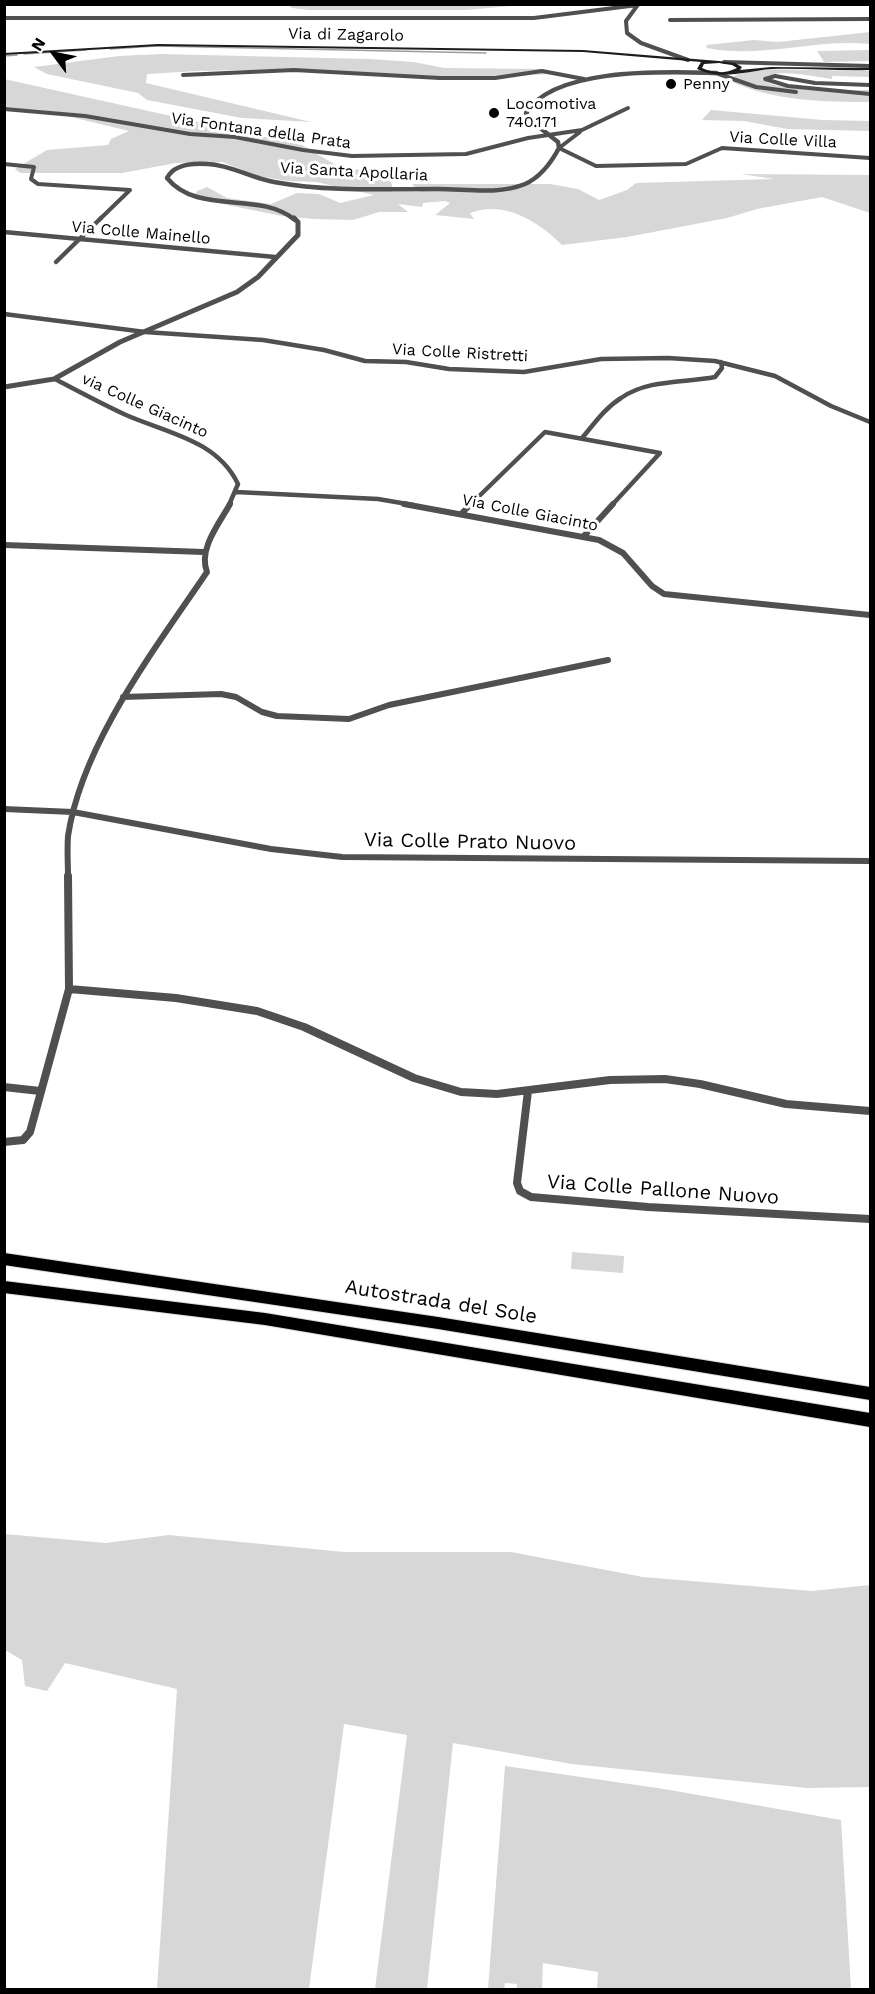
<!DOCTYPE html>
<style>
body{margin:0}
#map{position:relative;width:875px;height:1994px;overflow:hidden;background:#fff;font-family:"Work Sans",sans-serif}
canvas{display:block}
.frame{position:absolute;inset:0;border:6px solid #000;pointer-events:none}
.north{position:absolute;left:24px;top:24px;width:60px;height:60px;-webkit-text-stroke:4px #fff;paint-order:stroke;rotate:302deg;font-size:16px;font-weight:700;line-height:24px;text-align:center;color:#000}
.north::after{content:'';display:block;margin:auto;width:21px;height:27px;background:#000;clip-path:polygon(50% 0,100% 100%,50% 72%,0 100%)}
</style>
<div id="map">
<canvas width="875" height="1994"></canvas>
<div class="frame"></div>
<div class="north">N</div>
</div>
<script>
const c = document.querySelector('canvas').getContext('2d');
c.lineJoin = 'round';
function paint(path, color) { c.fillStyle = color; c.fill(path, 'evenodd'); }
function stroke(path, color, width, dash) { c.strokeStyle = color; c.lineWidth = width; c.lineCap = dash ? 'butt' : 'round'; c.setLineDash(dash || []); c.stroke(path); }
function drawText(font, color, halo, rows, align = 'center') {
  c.font = font + ' "Work Sans",sans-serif'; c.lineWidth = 6; c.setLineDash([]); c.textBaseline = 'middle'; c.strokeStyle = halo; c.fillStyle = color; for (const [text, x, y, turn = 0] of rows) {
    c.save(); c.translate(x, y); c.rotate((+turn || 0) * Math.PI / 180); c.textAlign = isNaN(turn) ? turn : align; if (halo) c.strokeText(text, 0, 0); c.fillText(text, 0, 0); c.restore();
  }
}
paint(new Path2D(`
 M288,5h233l-55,5h-157l-17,-2z
 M870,32v12c-54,-6 -109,15 -163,4l-1,-3 48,-5 24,2z
 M870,50v11l-46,1 -7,-11z
 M161,54l209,5 44,3 30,6 96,1 16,5 -111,4 -140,-9 -108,2 -50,3 -1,9 165,39 -69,-4 -95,-18 -9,-7 -91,-19 -13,-7 85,-11z
 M762,69l108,2v6l-38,-1v3c-17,-2 -55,-12 -70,0 15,14 86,11 108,11v12c-44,0 -96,-1 -138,-20l3,-7z
 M4,79l298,66 39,23 30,3 26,6 -6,3 2,12h27l-8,-8h138l28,5 21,11 28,-10 9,-7 138,-4 -33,-5 129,1v38l-48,-16 -65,12 -30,9 -100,19 -65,8c-24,-24 -58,-45 -92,-32l4,6 -39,-4 15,-12 -5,-2 -22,2 -1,4 -24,-3 10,8h-29l-26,8 -39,-1 -32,-3 -89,-18 4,-7 10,-4 20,11 44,6 26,-11 22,1 21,9 34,-8 -58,-13 -29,-1 -29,-5 -36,-14 -46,1 -54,10h-102l-5,-4 32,-19 61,-5 3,-6 18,-8 -87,-21 -37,-2z
 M711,110l112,10 47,1v10l-83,-2 -43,-8 -42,-1z
 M572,1252l52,4 -1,17 -52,-4z
 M5,1534l100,9 64,-8 175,17h167l132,25 169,14 58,-6v202l-63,1 -109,-11 -126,-13 -119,-21 -26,246h-52l32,-254 -63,-11 -35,265h-152l20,-300 -112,-26 -18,28 -22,-5 -3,-26 -17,-10z
 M505,1766l159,23 177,31 10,169h-254l1,-17 -55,-9 -1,26h-25v-5l-12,-1 -1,6h-16z`), '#d7d7d7');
stroke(new Path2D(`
 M110,49l46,-3 330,7
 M24,54l62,-4
 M4,56l13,-1`), '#9e9e9e', 1.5);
const motorway = new Path2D(`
 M4,1253l434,64 432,70v13l-432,-71 -434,-64z
 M4,1281l261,32 605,100v14l-605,-102 -261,-32z`);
stroke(motorway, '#dbdbdb', 2);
stroke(new Path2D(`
 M637,6l-11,15 1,12 14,10 47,17
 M4,18h530l104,-13
 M670,20l200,-1
 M724,62l146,4
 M716,73l40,14 40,5
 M183,75l111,-5 146,8h55l47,-7 42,8
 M870,85l-55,-2 -40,-7 -10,3 23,7 82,8
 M4,109l81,7 105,18 45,3 68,13 49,6 114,-2 62,-16 54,-8 46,-22
 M580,132l-21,16 37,18 90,-2 36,-16 148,10
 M4,164l30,3 -3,12 7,5 92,6 -31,30`), '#505050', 4);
stroke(new Path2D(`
 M4,232l271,25
 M56,262l45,-44
 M4,314l141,18 118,8 61,10 41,11 41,1 43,7 75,3 77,-13 67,-1 47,3 60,15 56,30 39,16
 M55,379c23,12 47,25 71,36 41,18 91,25 112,69l-9,21
 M582,438c12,-14 23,-30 39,-40 27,-19 63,-15 94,-21l7,-9 -1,-6
 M236,492l142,7 35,6
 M470,505l75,-73 115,21 -48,52`), '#505050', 4.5);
stroke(new Path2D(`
 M404,504l195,36 24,13 29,33 12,8 206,21
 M461,514l10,-10
 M584,536l29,-32
 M4,545l200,7
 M123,697l98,-3 15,3 26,15 15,4 72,3 40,-14 219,-45
 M4,809l69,3 198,37 71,8 528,4
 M68,877c0,-13 -1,-27 0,-41 14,-93 87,-187 139,-264 -9,-23 12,-48 23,-68`), '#505050', 6);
stroke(new Path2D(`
 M69,989l107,9 81,13 47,16 110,51 47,14 36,2 113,-14 55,-1 35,5 86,20 84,7
 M4,1087l36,4
 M528,1091l-11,92 3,8 11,6 117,10 222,12
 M4,1142l19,-2 7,-8 39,-143 -1,-113`), '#505050', 8);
stroke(new Path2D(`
 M295,220c-36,-30 -97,-4 -128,-42 7,-14 27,-15 41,-14 23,1 43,14 66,18 54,10 110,7 164,7 28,0 60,6 87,-5 16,-7 26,-21 34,-36l-1,-6 -28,-22 -4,-7c29,-47 142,-41 190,-40`), '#505050', 4.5);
stroke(new Path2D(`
 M4,387l50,-8 66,-37 117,-50 21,-15 40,-42v-13l-4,-4`), '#505050', 5);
paint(new Path2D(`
 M158,44l425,6 136,11 16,2 7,4 -2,3 31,-3 99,1v2c-32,1 -66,-2 -99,-1 -25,2 -50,12 -74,0l4,-7 -118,-10 -425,-6 -154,9v-2zM719,63l13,2 5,3c-12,6 -24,5 -35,0l2,-4z`), '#1d1d1d');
paint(motorway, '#000');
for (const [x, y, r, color] of [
 [671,84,6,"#000"],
 [494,113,6,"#000"]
]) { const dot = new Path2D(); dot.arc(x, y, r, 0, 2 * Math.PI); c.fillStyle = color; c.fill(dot); stroke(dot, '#fff', 2); }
drawText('16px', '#000', '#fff', [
 ["Via di Zagarolo",346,35,1],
 ["Via Fontana della Prata",261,131,8],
 ["Via Colle Villa",783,140,3],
 ["Via Santa Apollaria",354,172,3],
 ["Via Colle Mainello",141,233,5],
 ["Via Colle Ristretti",460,353,3],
 ["via Colle Giacinto",145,406,24],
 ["Via Colle Giacinto",530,513,11]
]);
drawText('16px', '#000', '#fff', [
 ["Penny",683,84],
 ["Locomotiva",506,104],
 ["740.171",506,122]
], 'left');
drawText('20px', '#000', '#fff', [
 ["Via Colle Prato Nuovo",470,842,1],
 ["Via Colle Pallone Nuovo",663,1190,4],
 ["Autostrada del Sole",441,1302,9]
]);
</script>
